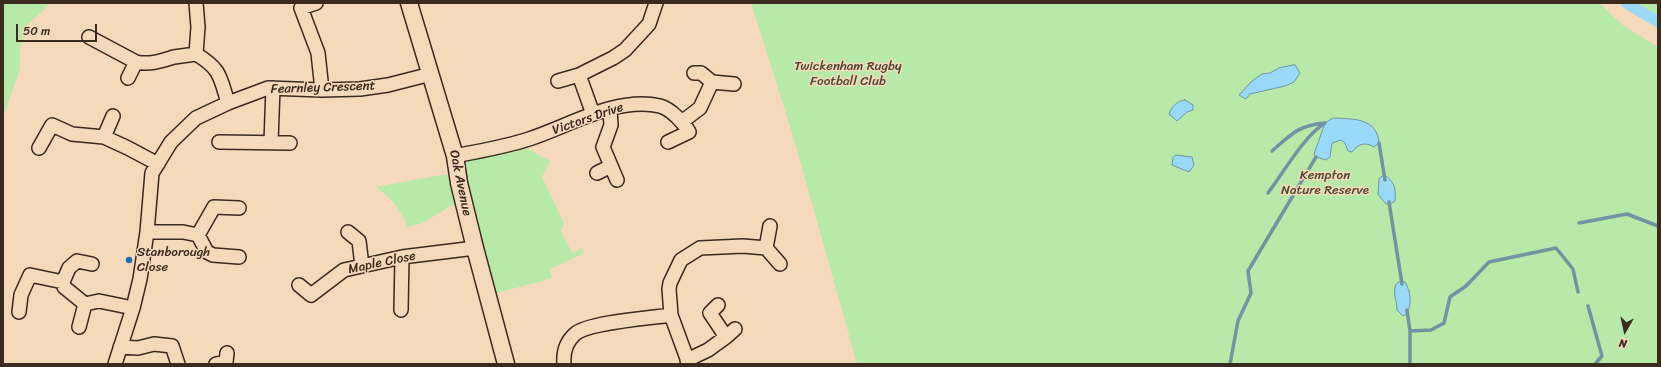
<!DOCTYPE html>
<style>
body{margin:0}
#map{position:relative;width:1661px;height:367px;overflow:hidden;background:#f5d9bb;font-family:Sriracha,sans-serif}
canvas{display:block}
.frame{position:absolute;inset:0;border:4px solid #3b2a1e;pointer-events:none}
.north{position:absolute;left:1605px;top:311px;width:40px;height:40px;-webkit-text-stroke:3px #f5d9bb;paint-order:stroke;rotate:189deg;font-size:11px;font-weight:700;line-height:16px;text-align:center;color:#3b2a1e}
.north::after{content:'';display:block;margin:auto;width:14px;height:18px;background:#3b2a1e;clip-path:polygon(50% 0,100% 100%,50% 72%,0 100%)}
.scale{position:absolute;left:16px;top:24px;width:81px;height:18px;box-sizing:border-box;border:2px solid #3b2a1e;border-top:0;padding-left:5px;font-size:12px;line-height:14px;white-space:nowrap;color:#3b2a1e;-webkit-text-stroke:3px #f5d9bb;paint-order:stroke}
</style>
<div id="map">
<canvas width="1661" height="367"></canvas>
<div class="frame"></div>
<div class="north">N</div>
<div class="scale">50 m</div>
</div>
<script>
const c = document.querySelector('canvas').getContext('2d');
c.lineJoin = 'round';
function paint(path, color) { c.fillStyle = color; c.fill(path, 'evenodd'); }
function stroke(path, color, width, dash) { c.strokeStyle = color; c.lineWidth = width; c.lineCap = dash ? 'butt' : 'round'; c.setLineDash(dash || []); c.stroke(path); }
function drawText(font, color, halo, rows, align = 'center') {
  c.font = font + ' Sriracha,sans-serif'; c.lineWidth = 3; c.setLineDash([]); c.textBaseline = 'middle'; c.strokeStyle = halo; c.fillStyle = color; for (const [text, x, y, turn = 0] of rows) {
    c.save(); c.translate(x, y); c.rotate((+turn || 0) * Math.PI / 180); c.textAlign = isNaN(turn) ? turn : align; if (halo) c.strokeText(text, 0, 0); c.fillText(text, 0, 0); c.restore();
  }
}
paint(new Path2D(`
 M3,3h48l-26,24 -5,21v21l-15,42 -2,3z
 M751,3h848l25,23 34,21v317h-801l-63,-225z
 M1626,3h32v19z
 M526,148l24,13 -8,16 22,46 -3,8 11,22 10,-5 2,5 -34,16 2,9 -62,17 -28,-133z
 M447,174l8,29 -32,20 -16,4c-4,-16 -18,-32 -32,-40z`), '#b7e9a9');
const water = new Path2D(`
 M1295,65l5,8 -6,9 -9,4 -35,8 -4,5 -7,-4 13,-14 10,-7 8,-1 9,-5z
 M1185,100l8,5v5l-6,2 -10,9 -8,-7c3,-8 8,-13 16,-14z
 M1334,118c20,1 43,0 45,25l-5,4c-9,-5 -15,-4 -22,5l-4,-1 -3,-8 -4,-3 -9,3 -2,14 -4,3 -10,-3 -2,-3 11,-31z
 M1176,155l16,2 2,8 -5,7 -17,-7 1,-7z
 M1384,175c11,6 12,14 11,26l-6,4 -4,-2 -7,-9 1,-15z
 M1402,281l3,1c6,10 7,21 2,32l-4,2 -6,-6c0,-11 -5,-15 -1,-26z`);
paint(water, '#99d9fa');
stroke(water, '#7393a2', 1);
stroke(new Path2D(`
 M1379,143l6,37
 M1272,151c20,-17 25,-25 52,-28
 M1268,193c16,-21 36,-57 57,-70
 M1389,202l13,82
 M1579,223l48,-9 31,12
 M1588,306l14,50 -7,8
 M1407,310l3,21v33
 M1410,331l21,-1 13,-7 6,-26 16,-11 23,-24 67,-14 17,21 5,23
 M1230,364l8,-43 13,-28 -3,-22 68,-114`), '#7393a2', 3.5);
stroke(new Path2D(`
 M1626,3l32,19`), '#99d9fa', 11);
const minor = new Path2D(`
 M196,3l2,24 -2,27
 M316,3l-15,5 17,45 4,37
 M89,37l47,25c14,3 25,-1 38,-5 7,-1 15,-2 22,-3 25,15 24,23 32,49
 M694,73h7l11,9
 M579,75l14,39
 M128,78l8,-16
 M558,81l21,-6 34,-17 12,-8 24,-26 7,-21
 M610,110l1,15 -8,22 14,33
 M683,121l17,-13 12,-26 22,2
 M104,137l9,-21
 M219,142l71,1
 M271,142l2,-54
 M39,148l13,-23 20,9 32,3 24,11 30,16
 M455,156c24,-5 50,-9 74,-17 40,-13 88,-43 131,-33 11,3 24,17 29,26l-21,10
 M597,173l14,-7
 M147,232h36l15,3 16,-28 25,1
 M348,232l11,9 3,25
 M198,235l9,17 6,3 26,2
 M766,248l14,16
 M63,282l6,-14 8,-7 15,3
 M299,285l12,10 33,-25 58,-13 73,-9
 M401,310l1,-53
 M19,312l2,-17 9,-20 33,7 1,5 21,17 14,-3 34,7
 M79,327l6,-23
 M726,337l9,-8
 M120,347l18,1 16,-4 18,2 6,18
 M687,360l21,-10 18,-13 -16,-24 8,-8
 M115,364l18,-56 7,-29 7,-47 5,-59 19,-31 25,-24 32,-15 40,-15 54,2 38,-1 28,-4 43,-11
 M216,364l10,-2 1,-9
 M564,364c-1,-12 2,-22 11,-30 13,-12 77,-16 96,-19
 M689,364l-18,-49 -2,-26 1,-6 11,-23 19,-12 43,-2 23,2 4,-22`);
const tertiary = new Path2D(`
 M409,3l46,153 4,27 16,65 31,116`);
stroke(minor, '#3b2a1e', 16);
stroke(tertiary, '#3b2a1e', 19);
stroke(minor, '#f5d9bb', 13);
stroke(tertiary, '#f5d9bb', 16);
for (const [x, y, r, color] of [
 [129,260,4,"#1f6fb2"]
]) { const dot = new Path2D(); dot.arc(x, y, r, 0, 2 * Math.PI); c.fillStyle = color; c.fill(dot); stroke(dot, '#f5d9bb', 1.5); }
drawText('13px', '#4e4733', '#f5d9bb', [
 ["Twickenham Rugby",848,67],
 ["Football Club",848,82],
 ["Kempton",1325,176],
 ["Nature Reserve",1325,191]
]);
drawText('13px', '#3b2a1e', '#f5d9bb', [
 ["Fearnley Crescent",323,88,-2],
 ["Victors Drive",588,119,-19],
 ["Oak Avenue",460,183,78],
 ["Maple Close",382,263,-12]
]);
drawText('13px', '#3b2a1e', '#f5d9bb', [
 ["Stanborough",137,253],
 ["Close",137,268]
], 'left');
</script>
